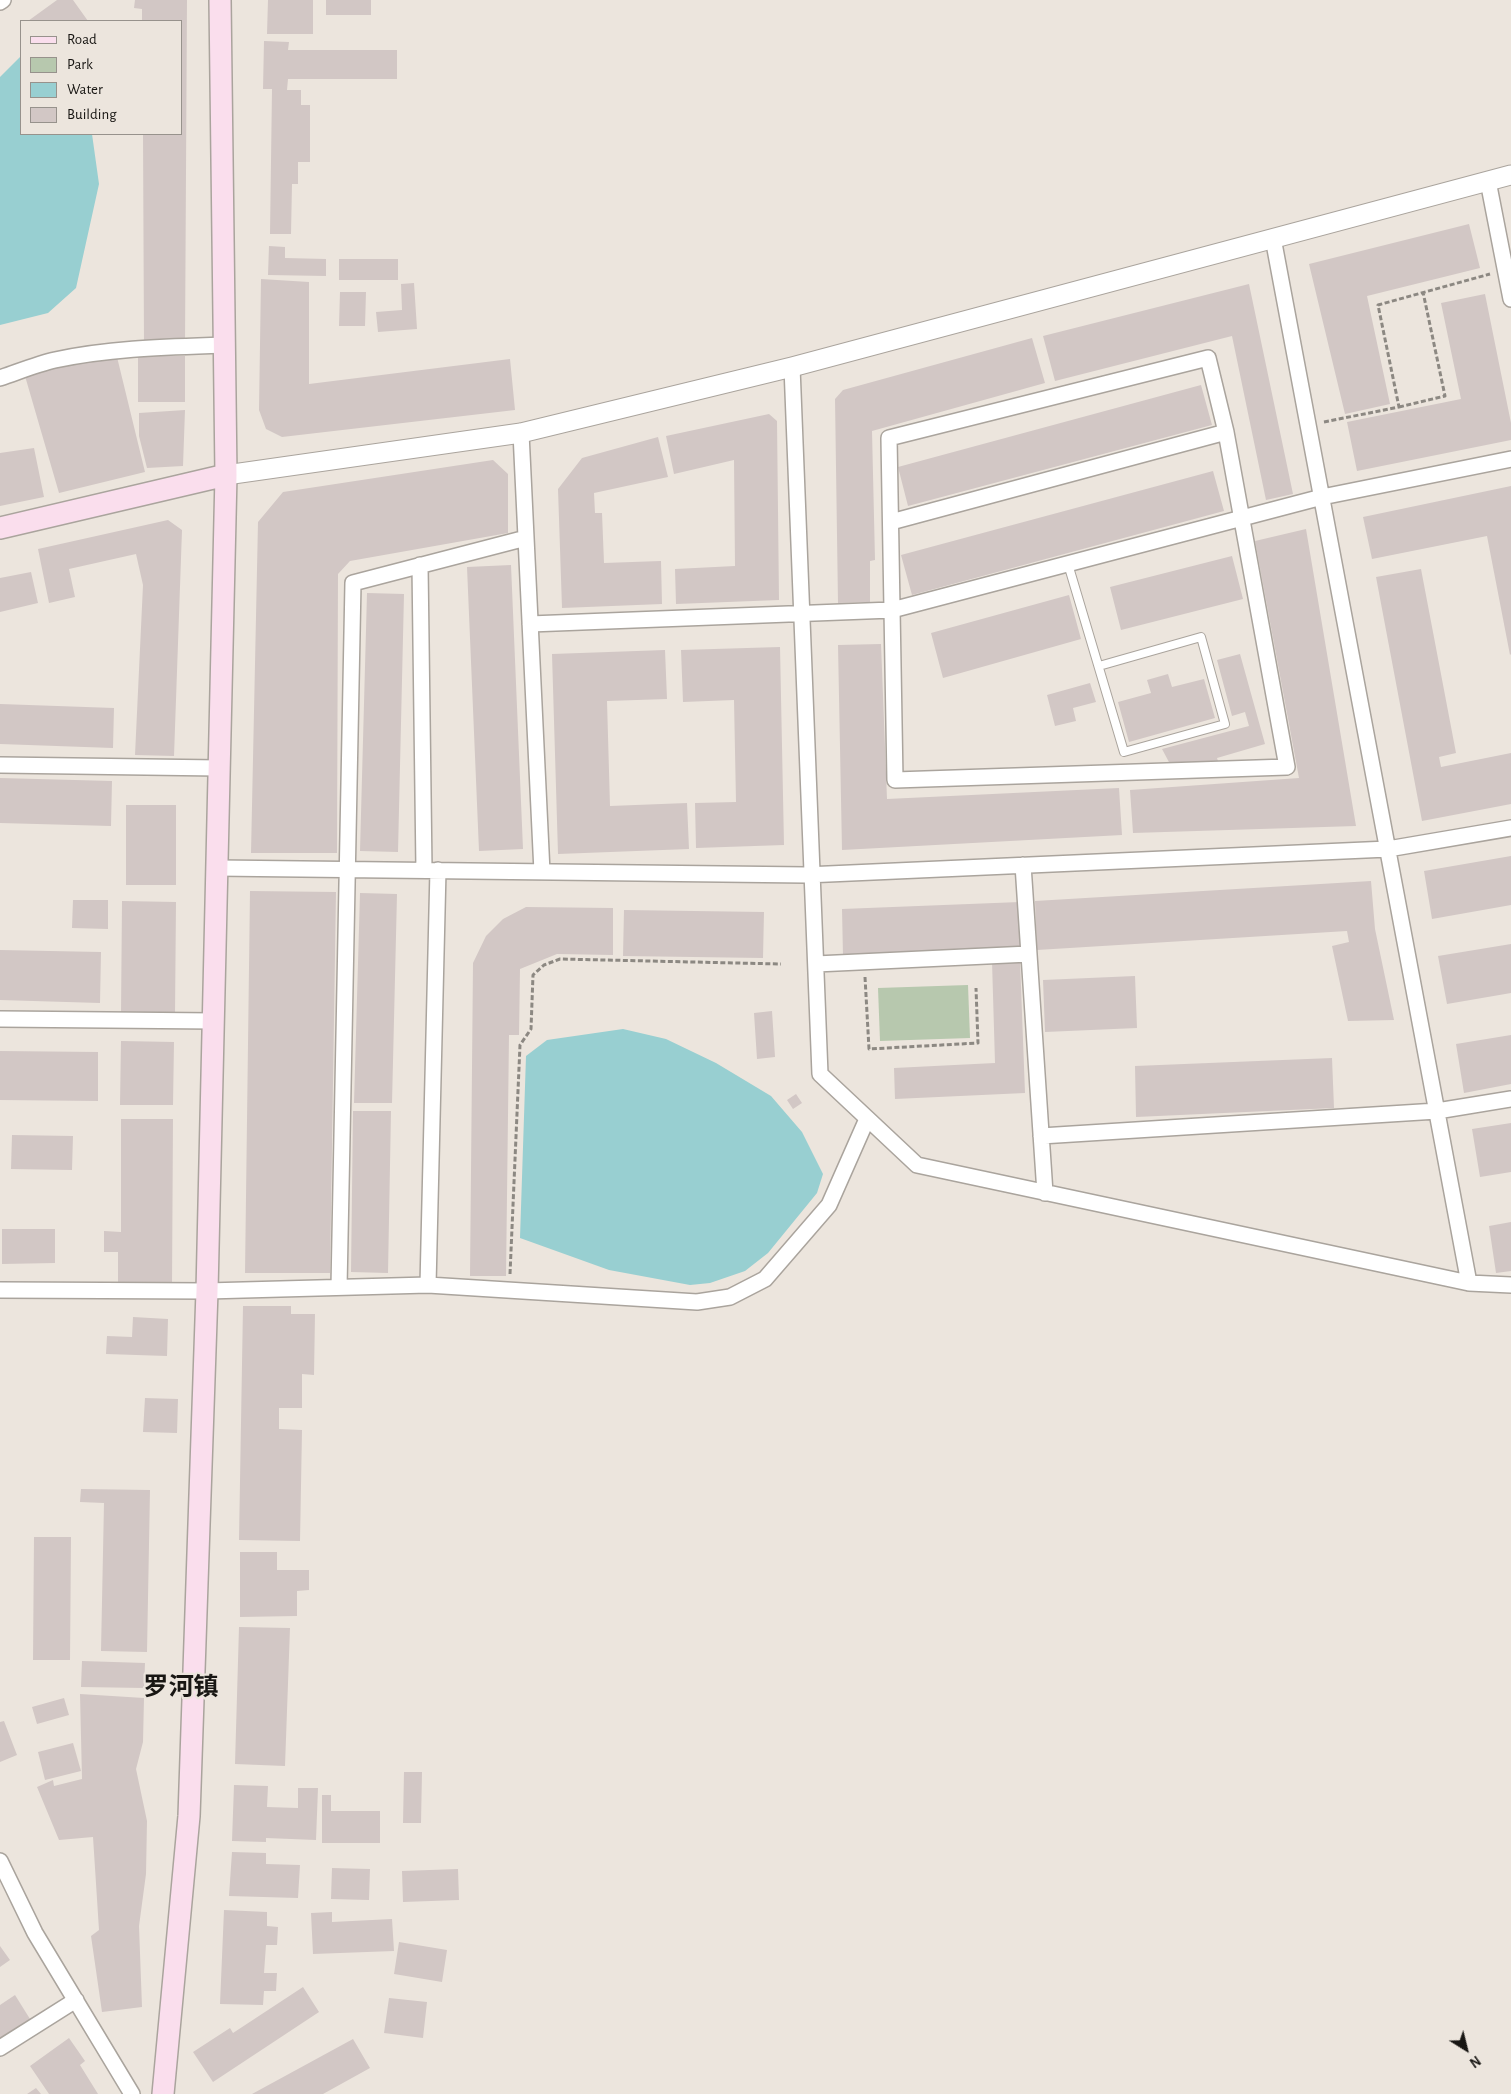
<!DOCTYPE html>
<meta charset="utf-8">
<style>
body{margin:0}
#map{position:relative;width:1511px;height:2094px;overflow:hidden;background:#ece5dd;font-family:"Alegreya Sans",sans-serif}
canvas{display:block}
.legend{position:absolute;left:20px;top:20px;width:162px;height:115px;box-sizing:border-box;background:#ece5dd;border:1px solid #97928c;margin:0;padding:6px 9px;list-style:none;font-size:15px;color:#181613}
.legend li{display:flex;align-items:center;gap:10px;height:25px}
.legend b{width:25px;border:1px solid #97928c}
.north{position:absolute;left:1441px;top:2024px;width:50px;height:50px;-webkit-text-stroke:4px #ece5dd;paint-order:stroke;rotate:144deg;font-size:14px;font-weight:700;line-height:20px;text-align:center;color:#181613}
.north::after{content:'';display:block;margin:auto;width:18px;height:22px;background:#181613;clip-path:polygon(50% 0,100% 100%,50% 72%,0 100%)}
</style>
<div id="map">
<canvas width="1511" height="2094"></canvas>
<ul class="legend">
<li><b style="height:6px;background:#fadeed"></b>Road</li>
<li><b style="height:14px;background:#b7c8ae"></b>Park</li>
<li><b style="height:14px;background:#98cfd1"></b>Water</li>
<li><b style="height:14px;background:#d2c7c5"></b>Building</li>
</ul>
<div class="north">N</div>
</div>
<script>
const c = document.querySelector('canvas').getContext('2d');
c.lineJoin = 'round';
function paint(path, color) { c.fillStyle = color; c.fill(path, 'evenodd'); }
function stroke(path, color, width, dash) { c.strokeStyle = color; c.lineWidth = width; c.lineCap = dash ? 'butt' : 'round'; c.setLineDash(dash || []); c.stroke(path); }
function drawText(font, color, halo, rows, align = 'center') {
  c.font = font + ' "Alegreya Sans","Noto Sans SC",sans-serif'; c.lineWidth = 4.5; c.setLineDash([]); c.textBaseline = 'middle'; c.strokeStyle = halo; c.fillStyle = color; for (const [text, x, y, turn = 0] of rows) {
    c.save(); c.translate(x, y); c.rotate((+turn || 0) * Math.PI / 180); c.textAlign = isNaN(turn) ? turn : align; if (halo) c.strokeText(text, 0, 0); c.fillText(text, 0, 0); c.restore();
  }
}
paint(new Path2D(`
 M968,985l2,53 -90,3 -2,-53z`), '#b7c8ae');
paint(new Path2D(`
 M21,56v78h71l7,50 -23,104 -28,25 -48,12v-248z
 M623,1029l43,10 50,24 55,33 31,36 21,42 -6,19 -49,60 -23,18 -35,12 -20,2 -81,-15 -89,-32 6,-182 21,-16z`), '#98cfd1');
paint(new Path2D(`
 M57,0h16l15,21h-60z
 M135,0h52l-2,344h-41l-1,-210h38v-113h-39v-12l-8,-1z
 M268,0h45v34h-46z
 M326,0h45v15h-45z
 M264,41l25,1 -1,8h109v29h-109l-1,11h14v15h9v57h-12v22h-6l-1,50h-21l2,-145h-9z
 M1469,224l11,44 -113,28 23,108 -45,10 -36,-150z
 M269,246l16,1v11l41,1v17l-58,-1z
 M339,259h59v21h-59z
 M261,279l48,3v102l201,-25 5,51 -233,27 -16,-8 -7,-19z
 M414,283l3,46 -39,3 -2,-20 26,-2 -1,-26z
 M1249,284l44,210 -27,6 -34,-164 -177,45 -12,-45z
 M340,292h26l-1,34h-26z
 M1485,294l26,129v17l-154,31 -10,-49 114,-23 -20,-96z
 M1032,338l13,45 -173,48 3,129 -5,1v41l-32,1 -3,-204 8,-9z
 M138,356h47v46h-47z
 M117,357l28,115 -86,21 -34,-117 47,-14z
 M1201,385l11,40 -304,81 -10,-39z
 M185,410l-2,56 -36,2 -8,-32v-23z
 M769,414l8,7 2,179 -103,4 -1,-35 60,-3 -1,-106 -60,14 -8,-38z
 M658,437l10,40 -74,16 1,20h7l2,50 57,-2 1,43 -100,4 -4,-119 24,-31z
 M34,448l10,49 -44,9v-53z
 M493,460l15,14v59l-158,28 -12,13 -1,279h-86l7,-331 25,-30z
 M1213,471l11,40 -312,84 -11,-40z
 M1511,486v168l-1,1 -23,-119 -115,23 -9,-42z
 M168,520l14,10 -8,226 -39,-1 8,-170 -7,-31 -67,15 6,28 -26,6 -11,-54z
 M1306,529l50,297 -223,7 -3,-43 169,-12 -44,-237z
 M1232,556l11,43 -122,31 -11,-43z
 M511,565l12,284 -44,2 -12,-284z
 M1421,569l35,184 -17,4 2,10 70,-14v51l-89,17 -46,-244z
 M31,572l7,31 -38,9v-34z
 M367,593l37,1 -6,258 -38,-1z
 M1069,595l12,44 -138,39 -12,-45z
 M881,644l6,155 232,-11 3,47 -280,15 -4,-205z
 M780,647l4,198 -88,3 -1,-45 41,-1 -2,-102 -51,2 -2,-52z
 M665,650l2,49 -60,2 3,105 77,-3 2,46 -131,5 -6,-200z
 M1240,654l25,90 -48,14 1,3 -48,3 -8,-15 87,-23 -4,-14 -13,4 -15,-56z
 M1168,674l4,13 32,-8 11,39 -86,24 -11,-40 33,-9 -4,-13z
 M1090,683l6,19 -23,6 3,13 -21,5 -8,-31z
 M0,704l114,4 -1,40 -113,-4z
 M0,778l112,3 -1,45 -111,-3z
 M126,805h50v80h-50z
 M1511,856v49l-79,14 -8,-48z
 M1371,881l4,48 19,91 -46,1 -16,-75 17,-4 -2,-11 -310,19 -2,-49z
 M250,891l86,1 -6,381h-85z
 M360,893l37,1 -5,209h-38z
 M73,900h35v29l-36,-1z
 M122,901l54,1 -1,112h-54z
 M1020,902l1,46 -178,8 -1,-47z
 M526,907l87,1v47l-56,-1 -37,15 -1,66h-10l-3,241h-36l3,-313 13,-27 17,-17z
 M624,910l140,2 -1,46 -140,-2z
 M1511,944v49l-64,11 -9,-48z
 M0,950l101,2 -1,51 -100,-3z
 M1020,960l5,133 -130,6 -1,-31 101,-5 -3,-102z
 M1135,976l2,52 -92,4 -2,-52z
 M772,1011l3,46 -18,2 -3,-46z
 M1511,1035v49l-47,9 -8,-49z
 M121,1041l53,1 -1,63h-53z
 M0,1051l98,1v49l-98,-1z
 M1332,1058l2,50 -198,9 -1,-51z
 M796,1094l6,9 -9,6 -6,-9z
 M353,1111h38l-3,162 -37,-1z
 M121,1119h52l-1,166h-54v-33h-14v-21l17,1z
 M1511,1123v49l-31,5 -8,-48z
 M12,1135l61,1 -1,34 -61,-1z
 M1511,1222v49l-15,2 -7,-47z
 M2,1229h53v34l-53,1z
 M243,1306h48v8h24l-1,61 -12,-1v34h-23v21l23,1 -2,111 -61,-1z
 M133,1317l35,2 -1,37 -61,-2 1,-18 25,1z
 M145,1398l33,1 -1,34 -34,-1z
 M81,1489l69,1 -3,162 -46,-1 3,-148 -24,-1z
 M34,1537h37l-1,123h-37z
 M240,1552h37v18h32v20l-12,1v25l-57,1z
 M239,1627l51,1 -5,138 -50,-2z
 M82,1661l63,2 -1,25 -63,-1z
 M80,1694l64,4 -1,44 -7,27 11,52 -1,53 -7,52 3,81 -40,5 -11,-76 8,-6 -6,-93 -34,3 -22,-53 16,-7 1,6 28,-7z
 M64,1698l5,17 -32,9 -5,-17z
 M4,1721l13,34 -17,7v-40z
 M73,1743l8,28 -36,9 -7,-28z
 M404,1772h18l-1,51h-18z
 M234,1785l34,1 -1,21 31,1v-20h20l-2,52 -50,-2v4l-34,-1z
 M322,1795h9v16h49v32h-58z
 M232,1852l34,1v11l34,1 -2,33 -69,-2z
 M332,1868l38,1 -1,31 -38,-1z
 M458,1869l1,31 -56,2 -1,-31z
 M224,1910l43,2v14l11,1 -1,18h-11l-2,28h13l-1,18h-12l-1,14 -43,-1z
 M332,1912v10l60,-3 2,32 -81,3 -2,-41z
 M399,1942l48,8 -5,32 -48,-8z
 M0,1946l10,14 -10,7z
 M303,1987l16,25 -106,70 -20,-30 37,-24 3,5z
 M15,1995l15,24 -30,19v-33z
 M389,1998l38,4 -4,36 -39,-5z
 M69,2038l16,23 -5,4 18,29h-49l-19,-28z
 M353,2039l17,29 -47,26h-71z
 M36,2088l5,6h-14z`), '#d2c7c5');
const service = new Path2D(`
 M1068,564l56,188 101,-28 -24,-87 -102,29`);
const minor = new Path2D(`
 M0,2l3,-2
 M1488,181l23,118
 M1273,238l196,1045
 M1208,358l18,74 61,335 -392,13 -6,-342z
 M792,367l28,707 97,91 552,118 42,2
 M0,378c18,-6 37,-14 55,-18 56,-12 113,-13 170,-15
 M521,433l21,439
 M891,522l335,-90
 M420,565l4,305
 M530,624l362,-14 430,-113 189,-38
 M0,765l219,3
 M1023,865l22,328
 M217,868l589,7 582,-26 123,-21
 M816,964l213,-10
 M0,1019l214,2
 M1041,1136l396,-25 74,-12
 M428,1285l10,-415
 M339,1287l14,-704 173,-45
 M0,1290l207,1 221,-6 269,17 33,-5 35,-18 64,-74 38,-86
 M0,1861l35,72 97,161
 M0,2048l76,-48`);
const tertiary = new Path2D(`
 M226,475l295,-42 271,-66 719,-192`);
const secondary = new Path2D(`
 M0,528l226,-53
 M163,2094l26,-278 18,-525 19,-816 -6,-475`);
stroke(service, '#aaa49d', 10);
stroke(minor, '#aaa49d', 18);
stroke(tertiary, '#aaa49d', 21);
stroke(secondary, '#aaa49d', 24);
stroke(new Path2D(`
 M1399,407l46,-11 -22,-104
 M1324,422l75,-15 -21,-102 112,-31
 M865,977l4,72 109,-6 -2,-55
 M510,1274l10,-229 11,-16 2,-54 11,-10 16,-6 221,5`), '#8c8882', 3, [5, 2.5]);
stroke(service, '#fff', 8);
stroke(minor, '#fff', 15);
stroke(tertiary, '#fff', 19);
stroke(secondary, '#fadeed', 21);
drawText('bold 25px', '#181613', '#ece5dd', [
 ["罗河镇",181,1687]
]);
</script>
